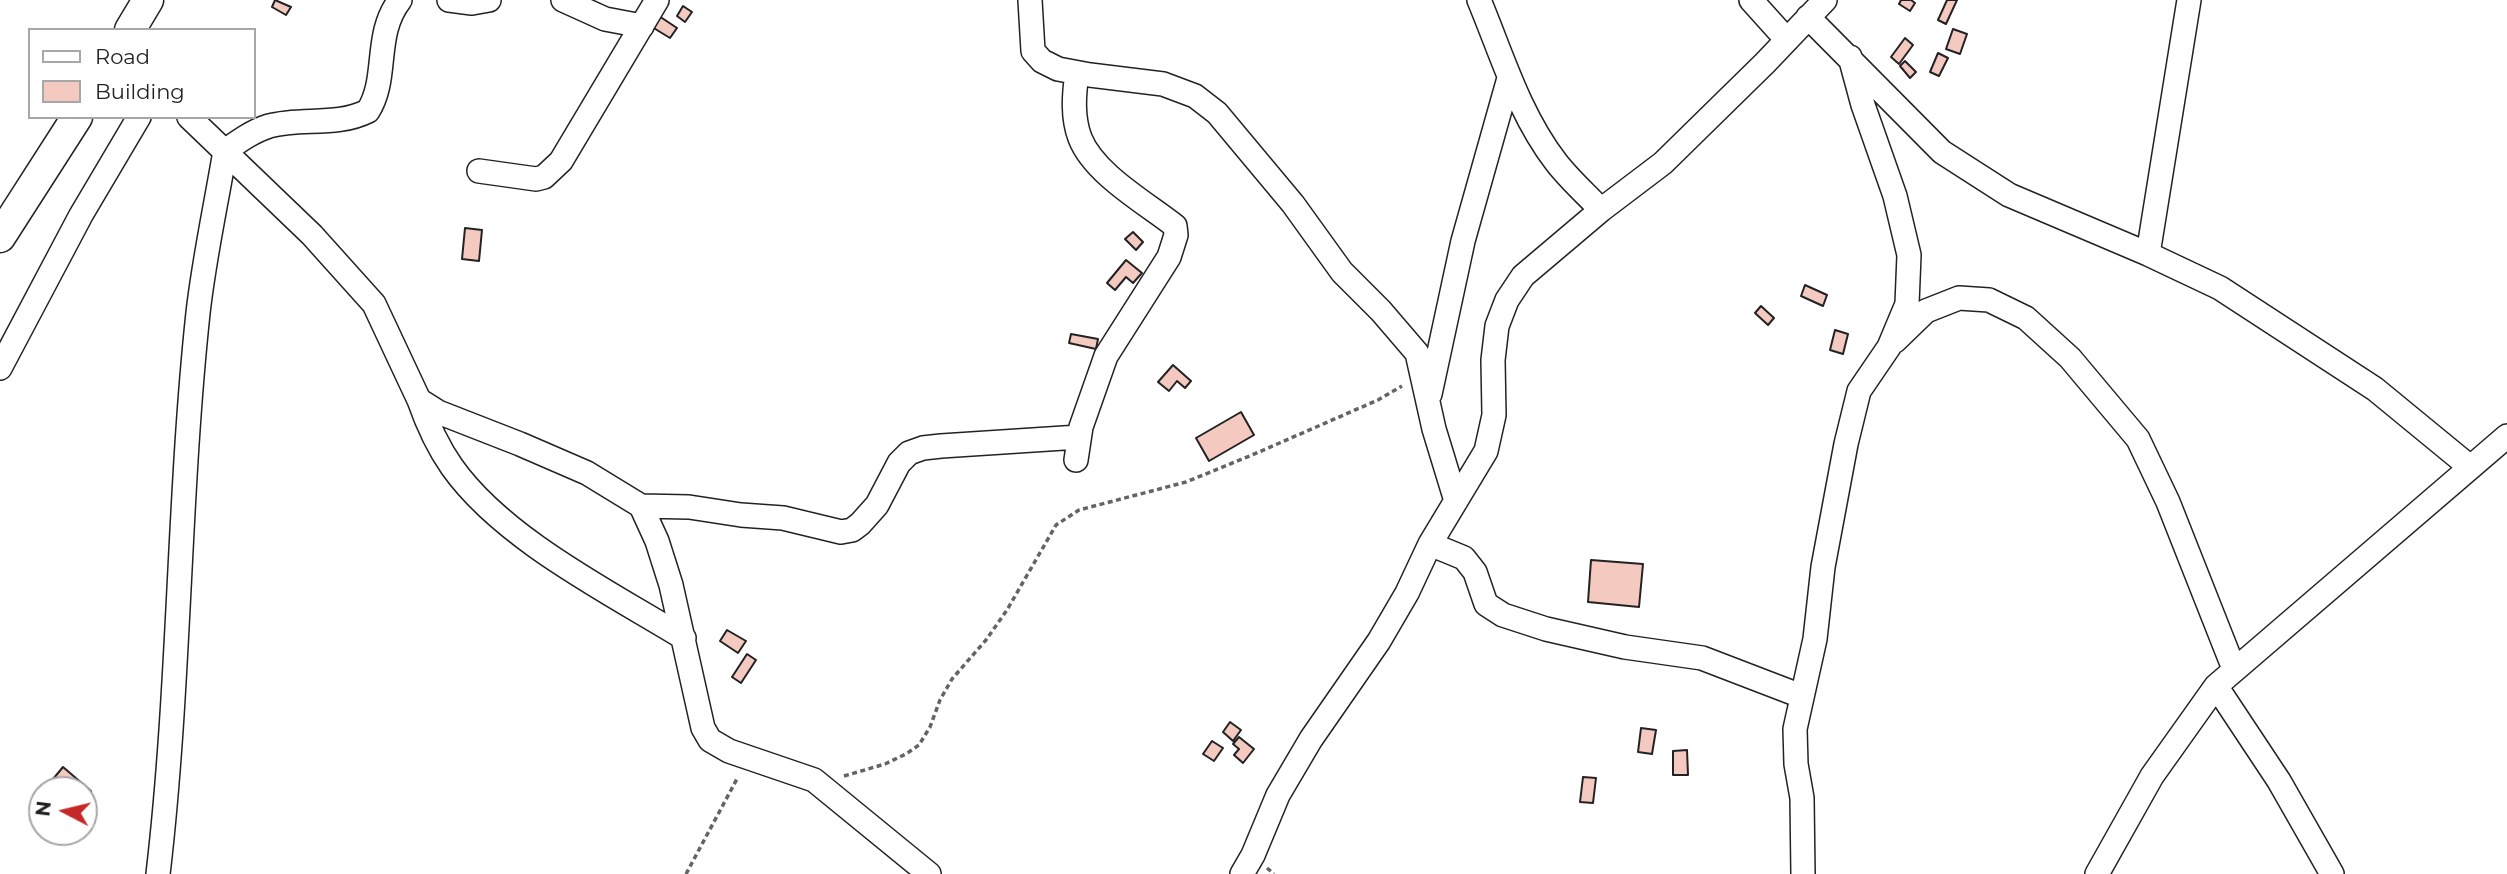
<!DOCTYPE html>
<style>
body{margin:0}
#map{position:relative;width:2507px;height:874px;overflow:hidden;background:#fff;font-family:Montserrat,sans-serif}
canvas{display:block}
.legend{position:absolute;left:28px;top:28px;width:228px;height:91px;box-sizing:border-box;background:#fff;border:2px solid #a7a7a7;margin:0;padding:9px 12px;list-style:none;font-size:21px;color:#222}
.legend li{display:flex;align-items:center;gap:14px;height:35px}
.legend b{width:35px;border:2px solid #a7a7a7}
.north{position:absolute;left:28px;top:776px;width:70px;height:70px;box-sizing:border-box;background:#fff;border:2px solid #a7a7a7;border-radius:50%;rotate:277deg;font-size:19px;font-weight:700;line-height:28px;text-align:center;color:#222}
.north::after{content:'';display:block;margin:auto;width:24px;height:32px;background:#c62828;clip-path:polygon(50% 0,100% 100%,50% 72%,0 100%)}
</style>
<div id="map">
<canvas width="2507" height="874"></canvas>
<ul class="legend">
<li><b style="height:9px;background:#fff"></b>Road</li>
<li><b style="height:19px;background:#f3c9c0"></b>Building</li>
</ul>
<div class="north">N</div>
</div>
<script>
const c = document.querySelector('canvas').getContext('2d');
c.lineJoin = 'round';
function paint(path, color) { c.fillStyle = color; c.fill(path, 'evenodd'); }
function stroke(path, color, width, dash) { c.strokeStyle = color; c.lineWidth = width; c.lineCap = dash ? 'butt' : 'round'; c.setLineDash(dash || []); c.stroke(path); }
const building = new Path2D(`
 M275,0l16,7 -5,8 -14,-8z
 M1901,0h10l4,3 -5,8 -11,-7z
 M1947,0h10l-11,24 -8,-4z
 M683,6l9,6 -7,10 -8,-6z
 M659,16l18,12 -7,10 -18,-11z
 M1953,29l14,5 -7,20 -14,-5z
 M1905,38l8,7 -14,19 -8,-7z
 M1938,53l10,5 -9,18 -9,-4z
 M1905,61l11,11 -6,6 -10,-12z
 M465,228l17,2 -3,31 -17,-2z
 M1133,232l10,10 -7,8 -11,-11z
 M1126,260l16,13 -9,10 -7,-6 -11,13 -8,-7z
 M1805,285l22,10 -4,11 -22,-10z
 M1761,306l13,12 -6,7 -13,-12z
 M1835,330l13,4 -5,20 -13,-4z
 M1071,334l27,5 -2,10 -27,-6z
 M1173,365l18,16 -6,7 -8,-7 -8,10 -11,-9z
 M1241,412l13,23 -45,26 -13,-23z
 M1591,560l52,4 -4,43 -51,-5z
 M727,630l19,11 -8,12 -18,-12z
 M747,654l9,6 -15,23 -9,-6z
 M1230,722l11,8 -8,11 -10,-9z
 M1641,728l15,2 -4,24 -14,-2z
 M1239,737l15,12 -11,14 -9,-8 5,-6 -6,-5z
 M1212,741l11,7 -9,13 -11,-7z
 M1687,750l1,25h-15v-24z
 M63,767l28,24 -7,8v-9h-40z
 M1583,777l13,1 -3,25 -13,-1z`);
paint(building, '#f3c9c0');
stroke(building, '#222', 2);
const minor = new Path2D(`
 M449,0l23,3 17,-3
 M563,0l42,19 37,7
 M1030,0l3,51 9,10 16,8 32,6 73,9 32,12 22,17 76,91 49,68 39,39 36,42 17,76 22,72
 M1479,0c23,55 40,114 77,162 13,17 30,32 45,48
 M1751,0l36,40
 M1808,17l134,135 67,43 139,59 72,34 155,101 95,78
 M189,117l123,118 62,69 45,96 19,12 82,32 67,29 54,33 16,35 14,44 32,143 7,12 19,11 85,29 115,94
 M479,171l57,8 8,-2 17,-16 96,-161
 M2148,254l41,-254
 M1895,341l31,-30 33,-13 30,2 37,18 44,40 68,81 30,63 66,167
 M0,368l81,-153 58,-98
 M1430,394l33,-153 46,-163
 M419,400c8,23 19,47 33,67 51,72 157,125 232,171
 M1076,460l5,-33 25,-71 63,-99 7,-22 -1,-9c-29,-23 -81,-52 -95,-88 -8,-21 -6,-44 -3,-65
 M641,506l48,1 52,8 42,3 58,14 11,-2 8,-6 17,-19 22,-42 10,-10 14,-5 18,-2 138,-9
 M1430,544l34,14 11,14 11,32 17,11 43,14 79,18 77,11 99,38
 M2216,686l63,95 53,93
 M158,874c22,-186 20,-374 40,-561 6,-54 18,-108 27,-162 14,-10 28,-20 44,-25 33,-9 67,1 99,-15 21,-33 5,-76 32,-111
 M1242,874l11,-19 25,-60 33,-56 68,-98 28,-48 23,-49 56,-93 8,-36 -1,-55 4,-34 10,-26 16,-24 78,-66 62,-47 102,-100 60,-63
 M1803,874l-1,-76 -6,-34 -1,-35 20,-90 8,-72 23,-123 13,-53 30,-44 18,-43 2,-49 -14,-59 -32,-91 -13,-48
 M2097,874l55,-98 64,-90 291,-250`);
const major = new Path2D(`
 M130,30l18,-30
 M0,237l77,-120`);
stroke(minor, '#222', 26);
stroke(major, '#222', 33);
stroke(new Path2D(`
 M844,776l41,-12 21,-10 13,-9 11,-18 10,-27 12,-21 34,-39 21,-30 49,-85 23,-15 107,-28 66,-27 126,-55 24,-14
 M1267,868l7,6
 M686,874l52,-97`), '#646464', 3.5, [5, 3.5]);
stroke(minor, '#fff', 23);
stroke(major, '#fff', 30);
</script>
